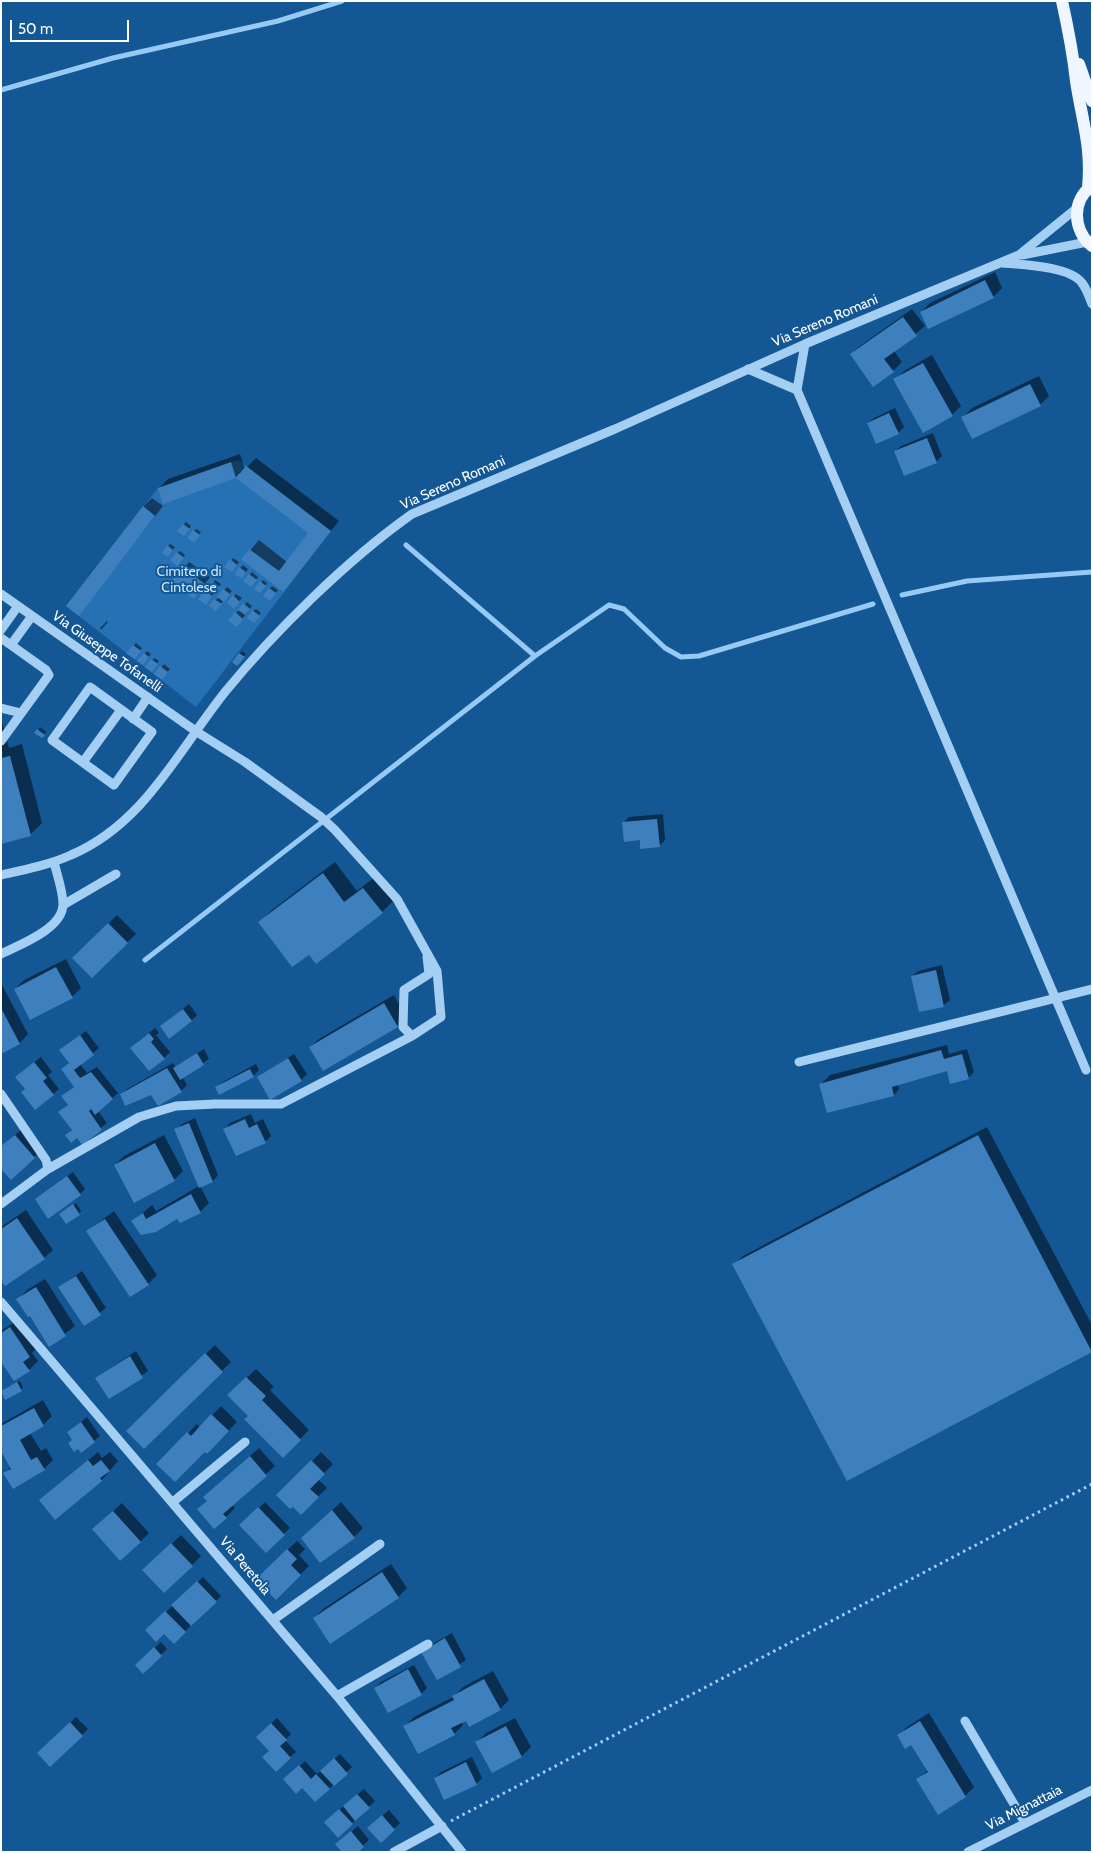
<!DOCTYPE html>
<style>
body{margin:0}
#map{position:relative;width:1093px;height:1853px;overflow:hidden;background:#145795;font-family:Cabin,sans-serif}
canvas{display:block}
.frame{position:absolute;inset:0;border:2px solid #fff;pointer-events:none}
.scale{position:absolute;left:10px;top:20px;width:119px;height:22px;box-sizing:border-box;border:2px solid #fff;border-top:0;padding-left:6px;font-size:15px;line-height:18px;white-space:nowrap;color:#fff;-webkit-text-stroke:4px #145795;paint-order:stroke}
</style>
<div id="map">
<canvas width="1093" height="1853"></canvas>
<div class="frame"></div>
<div class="scale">50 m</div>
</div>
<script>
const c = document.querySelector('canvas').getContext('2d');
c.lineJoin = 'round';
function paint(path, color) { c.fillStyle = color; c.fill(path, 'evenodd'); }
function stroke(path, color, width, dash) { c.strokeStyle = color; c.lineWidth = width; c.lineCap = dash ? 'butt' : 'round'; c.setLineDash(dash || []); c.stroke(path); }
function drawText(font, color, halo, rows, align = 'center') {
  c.font = font + ' Cabin,sans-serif'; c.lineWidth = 4; c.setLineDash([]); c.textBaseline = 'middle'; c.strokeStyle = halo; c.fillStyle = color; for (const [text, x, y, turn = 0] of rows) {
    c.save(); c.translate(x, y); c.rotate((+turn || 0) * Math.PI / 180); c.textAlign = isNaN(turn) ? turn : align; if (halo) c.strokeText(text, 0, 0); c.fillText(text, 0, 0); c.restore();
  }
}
paint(new Path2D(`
 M239,460l92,71 -135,176 -130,-101 92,-118z`), '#2671b4');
paint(new Path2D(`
 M995,272l7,16 -9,9 -64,31 -8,-16 9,-9z
 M912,309l13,17 -31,25 8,11 -9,9 -42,-17 9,-8z
 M932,355l29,51 -9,9 -57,-35 9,-9z
 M1039,376l10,20 -9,9 -77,12 9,-9z
 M895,408l9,19 -6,6 -30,-10 6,-5z
 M933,433l9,23 -6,6 -41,-11 6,-5z
 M240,454l5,15 11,-11 83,63 -56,69 -40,-31 16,-19 28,22 22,-29 -69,-60 -4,4 -77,11 9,-9z
 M152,498l11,8 -84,108 64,-107z
 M186,522l5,4 -4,6 -3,-8z
 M196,529l5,3 -5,7 -2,-8z
 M170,544l5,3 -5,6 -2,-7z
 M180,551l5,4 -5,7 -3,-9z
 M233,558l6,4 -5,6 -3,-8z
 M189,562l21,15 -11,15 -26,-11z
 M243,565l5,4 -4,6 -4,-7z
 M252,572l6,5 -7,9 -6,-5z
 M215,580l6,4 -13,17 -2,-10z
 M263,580l4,3 -4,6 -2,-7z
 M272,586l6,4 -6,7 -7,-2z
 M227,587l5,4 -14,16 -7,-1z
 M236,594l6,4 -8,9 -5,-5z
 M247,602l5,4 -13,17 -3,-10z
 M256,609l5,4 -5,6 -3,-8z
 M107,621l1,1 -7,8 -1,-2z
 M136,643l6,5 -5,7 -9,-2z
 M147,651l4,3 -6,7h-6z
 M242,651l4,3 -6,8 -6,-1z
 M155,658l4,3 -5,7 -2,-8z
 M164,664l6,5 -6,7 -8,-2z
 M1,718l8,30 13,-4 20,79 -12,12 -29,8z
 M40,727l6,5 -4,5 -4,-7z
 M663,814l2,26 -6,6 -18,-7 -18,-16 6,-6z
 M335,862l22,29 19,-15 18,24 -12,12 -73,41 -49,-31 12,-12z
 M117,915l19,19 -44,42 -18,-18z
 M66,959l15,29 -9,9 -57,-8 9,-9z
 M942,965l8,35 -6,5 -24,6 -8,-35 6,-5z
 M1,983l27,51 -8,9 -19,10z
 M394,995l12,22 -9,9 -74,43 -13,-22 9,-8z
 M189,1004l8,11 -5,5 -30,6z
 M155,1028l4,5 -3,2 14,17 -6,6 -27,-16z
 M86,1031l13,17 -19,16 7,9 10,-6 21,26 -20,18 9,12 -25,20 -5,-6 -11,-2 7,-6 -13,-17 9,-8 -6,-8 12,-10 -13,-17 8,-7 -3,-17z
 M947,1045l2,9 18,-5 7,23 -6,6 -20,-9 -50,15 1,5 -5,6 -73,-11 9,-9z
 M204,1049l5,10 -27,18 5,8 -6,6 -22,13 -7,-11 -31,2 6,-6 46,-26 3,4z
 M294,1054l13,20 -6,6 -43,-3z
 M41,1057l11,15 -4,3 11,14 -6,5 -27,-6 -3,-17z
 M256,1064l3,6 -6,6 -36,11 6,-5z
 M251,1114l4,9 8,-4 8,17 -6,6 -40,-13 5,-6z
 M195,1118l23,57 -5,6 -13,5 9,17 -9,9 -20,9 -2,-3 -45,3 19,-16 4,6 43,-25 -23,-56 6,-6z
 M987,1127l105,198v26l-244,128 -114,-214 9,-9z
 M21,1130l19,22 -6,5 -33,-10z
 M164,1135l19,36 -9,9 -59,-15 9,-9z
 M73,1172l12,17 -5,5 -44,6z
 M76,1203l5,8 -2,3 -16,-2z
 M26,1210l27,40 -9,8 -43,21v-52z
 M114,1211l43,64 -9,9 -60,-53z
 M82,1271l24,37 -22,17 -24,-38z
 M45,1279l30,47 -25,19 -19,-31 -13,-15 9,-9z
 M19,1319l19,28 -6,6 6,8 -9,9 -28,-10v-29z
 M215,1345l16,17 -87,86 -16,-17z
 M136,1351l12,20 -39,27 -13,-20z
 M256,1369l18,18 -4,3 39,40 -26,26 -33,-40 -21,-21z
 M20,1381l3,6 -2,3 -17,-1z
 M43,1400l9,16 -9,9 -13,8 11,18 5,-3 7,12 -9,9 -39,4 6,-6 -10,-18v-25z
 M221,1406l16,16 -30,31 -2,-3 -47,14 39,-40 3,4z
 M87,1417l13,19 -6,5 -21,-2 -4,-7z
 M259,1448l16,18 -43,39 3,3 -9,9 -27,-8 9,-9 6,-12z
 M98,1452l4,6 8,-6 8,9 -16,19 -47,38 -15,-18z
 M321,1452l12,12 -15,15 9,9 -26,25 -23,-18z
 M265,1502l25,26 -24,23 -25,-26z
 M341,1502l22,26 -9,9 -42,-8z
 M122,1503l27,30 -9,9 -37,-21z
 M181,1535l20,21 -9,9 -39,-4z
 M297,1541l8,8 -6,6 10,11 -33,32 -19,-19z
 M391,1564l16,24 -9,9 -68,45 -16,-24 9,-9z
 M203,1577l18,19 -47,46 -10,-10 -17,-2z
 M452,1633l14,27 -28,18 -9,-32z
 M161,1642l6,7 -24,23 -7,-7z
 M414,1665l13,23 -6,6 -46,-6 6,-6z
 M493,1671l16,29 -9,9 -30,17 -4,-7 -5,2 2,4 -9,9 -49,-8 9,-9 39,-20 10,-10z
 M929,1713l45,74 -9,9 -47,-17 10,-9 -17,-26 -13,-8 9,-9z
 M76,1717l12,12 -6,6 -43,18z
 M277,1718l14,16 -6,6 11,12 -6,5 -20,-6 -7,-20z
 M515,1718l16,29 -9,9 -29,15 -16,-29 9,-9z
 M340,1754l12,13 -36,34 -26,-27 15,-13 12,13z
 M472,1757l10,21 -6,6 -41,-6 6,-6z
 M364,1789l11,12 -37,36 -7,-20z
 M389,1810l11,13 -19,18 -6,-19z
 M358,1826l11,14 -13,12 -13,-13z`), '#0007');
stroke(new Path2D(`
 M1,90l112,-32 165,-37 64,-20
 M406,545l129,111 74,-51 15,4 41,39 16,9 18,-1 174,-52
 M902,595l65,-14 125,-9
 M145,960l390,-304`), '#96caf5', 5);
paint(new Path2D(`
 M985,280l9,18 -66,31 -8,-17z
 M903,317l14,19 -33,23 10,13 -21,15 -23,-33z
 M923,363l30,53 -30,17 -30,-54z
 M1030,384l11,22 -69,33 -11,-22z
 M889,413l10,21 -23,10 -9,-21z
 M927,438l10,25 -33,13 -10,-25z
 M231,462l5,16 -73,26 -5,-16z
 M246,466l85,65 -48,61 -42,-33 8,-10 30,22 29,-38 -72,-55z
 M143,506l12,10 -76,100 -13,-10z
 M183,524l7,5 -6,7 -7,-5z
 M193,530l7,5 -6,8 -7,-5z
 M167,545l6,5 -5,7 -6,-4z
 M177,552l7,6 -7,8 -7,-6z
 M230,559l7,6 -5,7 -8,-5z
 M182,567l23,17 -11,15 -23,-17z
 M239,567l7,5 -4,7 -7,-5z
 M249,574l8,6 -6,7 -8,-6z
 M212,581l8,6 -5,7 -8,-6z
 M260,581l6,5 -6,7 -6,-4z
 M269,588l7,5 -6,8 -7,-5z
 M223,589l7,5 -6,8 -7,-5z
 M205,590l7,6 -6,9 -8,-6z
 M233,595l7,7 -6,7 -7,-6z
 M214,599l8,5 -6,7 -7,-5z
 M243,603l7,6 -5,6 -7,-5z
 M252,610l8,6 -6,7 -7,-5z
 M235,612l8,7 -6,8 -9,-6z
 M133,645l8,6 -6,8 -9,-6z
 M144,653l5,4 -6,8 -6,-4z
 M239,653l6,4 -8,9 -5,-4z
 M151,659l7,5 -6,8 -7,-5z
 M160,666l8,6 -6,8 -8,-6z
 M37,729l8,6 -3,3 -8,-5z
 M10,756l21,80 -30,8v-86z
 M657,819l3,28 -20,2v-9l-16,2 -2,-20z
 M323,873l21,29 19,-14 20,25 -67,51 -7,-9 -17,12 -34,-45z
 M108,923l20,20 -36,35 -20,-20z
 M56,967l17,31 -43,22 -16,-31z
 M936,970l8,37 -25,5 -8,-36z
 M384,1003l14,24 -75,44 -14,-24z
 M1,1008l19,36 -19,10z
 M183,1009l9,12 -23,18 -9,-13z
 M149,1033l5,6 -3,3 14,17 -16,12 -19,-23z
 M80,1035l14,20 -20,15 6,8 11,-6 22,27 -18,16 -4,-6 -2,2 13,19 -20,15 -5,-7 -6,5 -6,-8 7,-5 -14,-18 10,-7 -7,-9 13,-9 -13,-18 8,-6 -10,-13z
 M941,1050l3,9 18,-5 7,25 -19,5 -3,-13 -55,16 2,9 -67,17 -8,-29z
 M197,1053l7,12 -24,15 -7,-12z
 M288,1058l14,23 -32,19 -13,-23z
 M34,1062l13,16 -4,3 11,14 -19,15 -14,-18 4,-3 -10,-12z
 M167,1068l15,24 -24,14 -7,-11 -26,11 -5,-12z
 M250,1069l4,8 -35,18 -4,-8z
 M245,1119l4,9 8,-4 9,19 -30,13 -13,-27z
 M189,1123l24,59 -14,6 -25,-59z
 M15,1135l20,23 -24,22 -10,-11v-23z
 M978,1135l114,217 -245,129 -115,-217z
 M155,1143l20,38 -41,22 -20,-38z
 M67,1176l14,19 -33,24 -13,-20z
 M191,1194l10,19 -21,10 -3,-4 -21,13 -15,3 -10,-14 12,-8 3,6z
 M73,1204l7,11 -14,9 -7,-10z
 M17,1218l28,41 -40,27 -4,-5v-52z
 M105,1219l44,66 -19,12 -44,-66z
 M76,1276l25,39 -17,11 -26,-39z
 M36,1287l30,49 -17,11 -19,-31 -2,1 -12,-18z
 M10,1327l20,30 -7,5 7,9 -16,10 -13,-19v-29z
 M205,1353l18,19 -79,77 -18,-18z
 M130,1356l13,22 -34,21 -14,-21z
 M246,1377l20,19 -4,4 39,40 -18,18 -39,-39 4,-3 -21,-21z
 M17,1382l5,9 -17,9 -4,-9z
 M34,1408l10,18 -24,14 11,20 6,-3 8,13 -32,19 -10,-16 8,-4 -10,-18v-25z
 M211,1414l18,17 -22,23 -2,-2 -30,30 -19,-18 31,-32 4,4z
 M81,1422l14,20 -14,11 -3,-4 -4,3 -6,-9 4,-3 -5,-8z
 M250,1456l17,20 -44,38 4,4 -13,11 -17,-20 10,-8 -4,-4z
 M88,1460l5,6 8,-6 9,11 -10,7 2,3 -47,39 -16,-20z
 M311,1460l14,14 -15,15 9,8 -18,18 -8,-8 -3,2 -14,-14z
 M258,1507l27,28 -19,18 -27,-28z
 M332,1510l23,28 -35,25 -19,-25z
 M113,1511l28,31 -21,19 -28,-32z
 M171,1543l22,23 -29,27 -22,-23z
 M287,1549l10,10 -6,6 10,10 -25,25 -20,-21z
 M382,1572l17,26 -69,46 -17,-26z
 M197,1581l20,21 -26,24 -20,-21z
 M165,1611l21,21 -12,12 -10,-10 -8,8 -11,-12z
 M445,1638l16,29 -24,13 -16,-28z
 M154,1647l8,9 -19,18 -8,-9z
 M408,1669l14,26 -34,18 -14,-25z
 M484,1679l17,31 -32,17 -3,-6 -15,7 4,7 -37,19 -15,-28 51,-26 -2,-4z
 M920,1721l46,76 -28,18 -22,-36 12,-7 -17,-27 -6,4 -8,-14z
 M70,1722l13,14 -33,31 -13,-14z
 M271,1723l16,17 -7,6 11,12 -15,14 -14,-15 7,-6 -13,-14z
 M506,1726l16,31 -30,16 -17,-31z
 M334,1758l14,16 -14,12 -14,-15z
 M466,1762l11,23 -33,15 -10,-22z
 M299,1765l12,14 5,-5 14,15 -15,13 -13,-14 -6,6 -13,-15z
 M357,1794l13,14 -15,13 -12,-15z
 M339,1809l14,15 -15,14 -14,-16z
 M382,1815l13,15 -14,13 -14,-15z
 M351,1831l13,16 -6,5h-16l-7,-8z`), '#3d80bd');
stroke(new Path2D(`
 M451,1821l641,-337`), '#a4cef2', 3, [2.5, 4]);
stroke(new Path2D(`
 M1022,255l65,-13
 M1003,263c20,2 67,3 79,20 5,6 7,14 10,21
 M805,344l-8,46 289,680
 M748,369l49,21
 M1,594l196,138 48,30 76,55 14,13 62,69 40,72 4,46 -29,19 -131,68h-66l-39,2 -37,11 -91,52 -47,35
 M1,630l17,-24
 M1,638l45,32 3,5 -48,66
 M11,645l21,-29
 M90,687l62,45 -38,53 -62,-45z
 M1,708l20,5
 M133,719l15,-22
 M83,762l38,-52
 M1,875c23,-5 48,-10 70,-20 73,-31 107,-104 154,-163 50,-61 122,-132 187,-178l203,-85 190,-85 214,-89 58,-47
 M63,905l53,-31
 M1,954c18,-9 62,-25 62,-50 0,-13 -6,-29 -9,-42
 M412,1036l-9,-9 1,-37 25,-16 -2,-17
 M799,1062l293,-73
 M1,1094l45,66 2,9
 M1,1302l336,394 125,156
 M173,1502l72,-60
 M273,1620l107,-76
 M337,1696l91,-52
 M965,1721l60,102
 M394,1852l48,-26
 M968,1852l124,-62`), '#a4cef2', 9);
stroke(new Path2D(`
 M1062,1c6,27 11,53 14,80 6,40 16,65 12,107
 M1079,64l13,37
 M1092,186c-21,14 -19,45 0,60`), '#eff6ff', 12);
drawText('14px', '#fff', '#145795', [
 ["Via Sereno Romani",825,321,-23],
 ["Via Sereno Romani",453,483,-24],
 ["Via Giuseppe Tofanelli",107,652,35],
 ["Via Peretola",245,1566,50],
 ["Via Mignattaia",1024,1808,-27]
]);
drawText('14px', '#cbe6fc', '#145795', [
 ["Cimitero di",189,572],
 ["Cintolese",189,588]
]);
</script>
